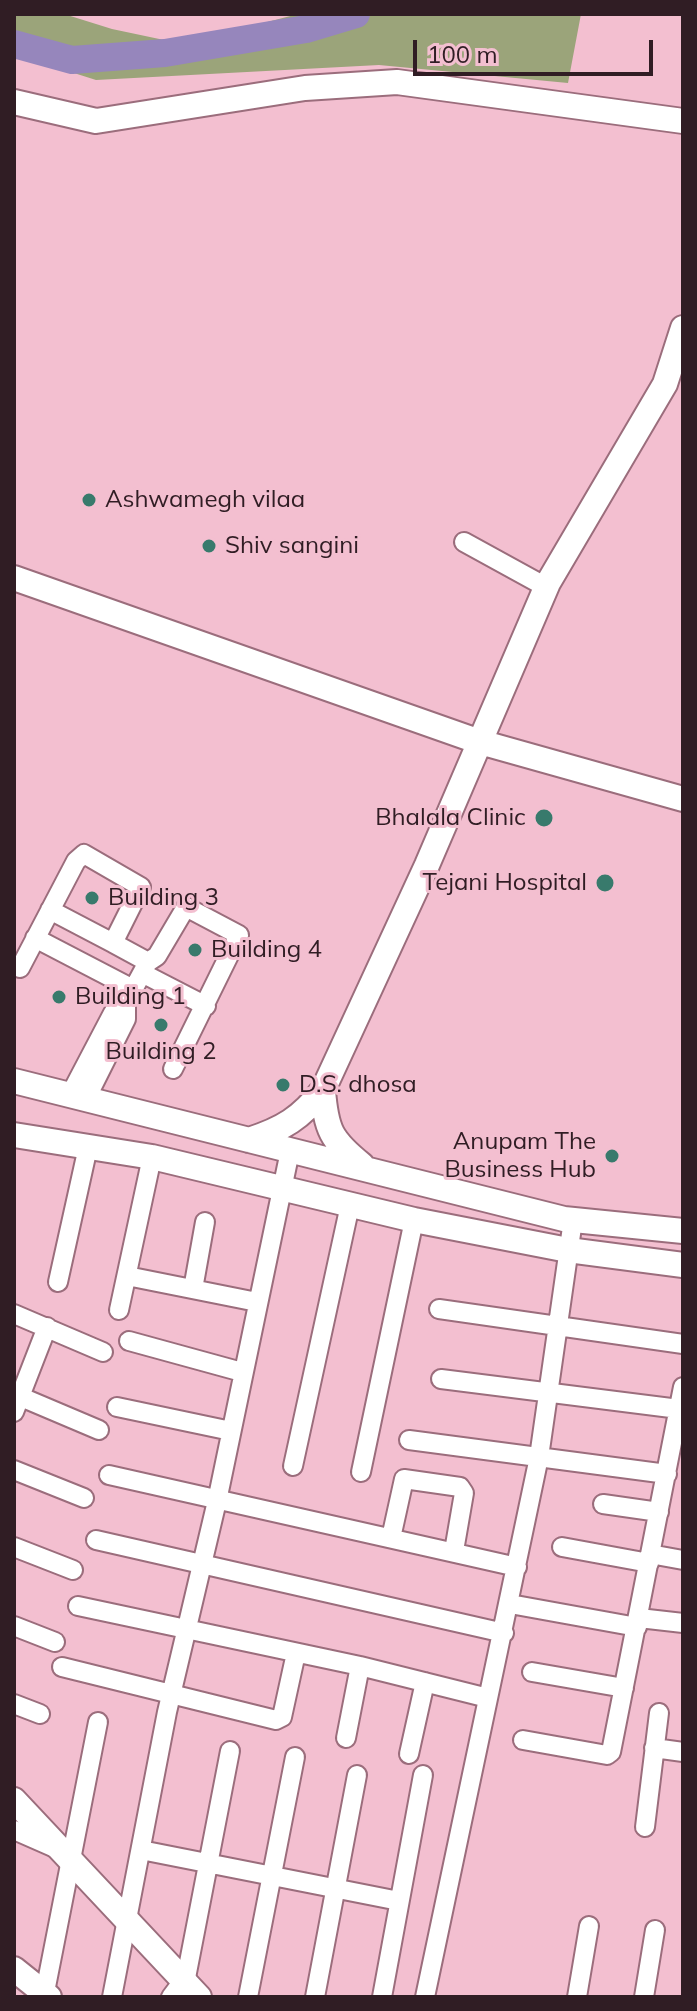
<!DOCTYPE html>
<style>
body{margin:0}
#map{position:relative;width:697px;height:2011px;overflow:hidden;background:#f3bfd0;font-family:Mulish,sans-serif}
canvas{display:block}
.frame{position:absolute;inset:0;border:16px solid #301d24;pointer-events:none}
.scale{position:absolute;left:413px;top:40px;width:240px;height:36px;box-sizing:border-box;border:4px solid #301d24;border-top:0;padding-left:10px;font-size:24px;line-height:28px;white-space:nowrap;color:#301d24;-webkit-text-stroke:6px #f3bfd0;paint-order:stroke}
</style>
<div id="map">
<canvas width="697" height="2011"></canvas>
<div class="frame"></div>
<div class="scale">100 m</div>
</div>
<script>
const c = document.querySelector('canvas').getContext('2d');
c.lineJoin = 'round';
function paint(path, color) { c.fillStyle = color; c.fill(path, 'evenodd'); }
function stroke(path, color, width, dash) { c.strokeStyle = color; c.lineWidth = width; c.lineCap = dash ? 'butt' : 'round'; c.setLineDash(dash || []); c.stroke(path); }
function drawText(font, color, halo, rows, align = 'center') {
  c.font = font + ' Mulish,sans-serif'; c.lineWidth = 6; c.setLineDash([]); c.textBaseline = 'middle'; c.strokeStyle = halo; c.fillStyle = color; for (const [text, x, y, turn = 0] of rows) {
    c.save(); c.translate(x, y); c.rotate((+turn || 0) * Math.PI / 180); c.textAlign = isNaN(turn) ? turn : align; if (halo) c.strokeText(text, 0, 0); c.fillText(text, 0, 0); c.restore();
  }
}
paint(new Path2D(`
 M14,14h50l48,15 71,15 115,-30h283l-13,69 -189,-18 -283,15 -82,-26z`), '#9ba47a');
stroke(new Path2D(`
 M14,44l58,16 93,-7 141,-24 50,-15`), '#9686bc', 28);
const minor = new Path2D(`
 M464,542l82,45
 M35,938l98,51
 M113,943l35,19 -20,37
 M148,962l9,-6 29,-49 53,28 -66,134
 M20,968l56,-107 8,-7 57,33 -28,56 -63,-33
 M142,973l64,33
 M70,1095l43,-82 13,-8v14l-40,80
 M127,1276l130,26
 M58,1282l30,-135
 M193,1289l12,-67
 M439,1309l244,35
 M119,1310l33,-153
 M14,1314l89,38
 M129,1341l113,31
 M441,1379l238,30
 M14,1394l85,36
 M117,1407l114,24
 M14,1412l33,-85
 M409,1440l258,34
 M293,1466l57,-261
 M14,1470l70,28
 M361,1472l53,-252
 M109,1475l408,92
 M603,1504l56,8
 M391,1538l13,-59 56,8 4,6 -10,58
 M96,1540l408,93
 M14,1547l59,23
 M562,1547l87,16
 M650,1554l33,6
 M510,1604l127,23
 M78,1606l282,60 128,32
 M639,1618l44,5
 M14,1626l41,16
 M62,1667l214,53 6,-3 14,-64
 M532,1672l92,16
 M14,1704l26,10
 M346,1738l14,-72
 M523,1740l84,15 4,-3 72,-365
 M654,1748l29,4
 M409,1754l16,-72
 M645,1827l14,-114
 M14,1830l41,18
 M141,1850l258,51
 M185,1983l45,-232
 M44,1997l54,-275
 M112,1997l55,-285 50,-211 73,-350
 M171,1997l12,-16
 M248,1997l47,-240
 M315,1997l42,-222
 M382,1997l41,-222
 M425,1997l114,-540 34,-237
 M577,1997l12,-71
 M644,1997l11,-67`);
const tertiary = new Path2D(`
 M14,102l82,19 209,-33 92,-6 286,39
 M14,578l466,164 203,57
 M14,1081l550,138 119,12
 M323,1090c3,40 8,50 39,75
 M14,1135l138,22 262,63 154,30 115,15
 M249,1140c34,-11 52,-22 74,-50l104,-225 121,-282 117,-199 18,-56
 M14,1800l185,197
 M14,1969l35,28`);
stroke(minor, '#9b6d7c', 22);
stroke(tertiary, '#9b6d7c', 28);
stroke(minor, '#fff', 18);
stroke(tertiary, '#fff', 24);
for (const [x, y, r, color] of [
 [89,500,8,"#387a6c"],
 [209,546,8,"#387a6c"],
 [544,818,10,"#387a6c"],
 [605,883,10,"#387a6c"],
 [92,898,8,"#387a6c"],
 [195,950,8,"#387a6c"],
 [59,997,8,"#387a6c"],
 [161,1025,8,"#387a6c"],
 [283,1085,8,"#387a6c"],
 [612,1156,8,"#387a6c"]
]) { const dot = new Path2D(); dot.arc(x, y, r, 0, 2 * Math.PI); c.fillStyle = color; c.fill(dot); stroke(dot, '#f3bfd0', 3); }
drawText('24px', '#301d24', '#f3bfd0', [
 ["Ashwamegh vilaa",105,500],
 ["Shiv sangini",225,546],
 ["Bhalala Clinic",526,818,"right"],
 ["Tejani Hospital",587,883,"right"],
 ["Building 3",108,898],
 ["Building 4",211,950],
 ["Building 1",75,997],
 ["Building 2",161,1052,"center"],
 ["D.S. dhosa",299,1085],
 ["Anupam The",596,1142,"right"],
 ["Business Hub",596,1170,"right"]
], 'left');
</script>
